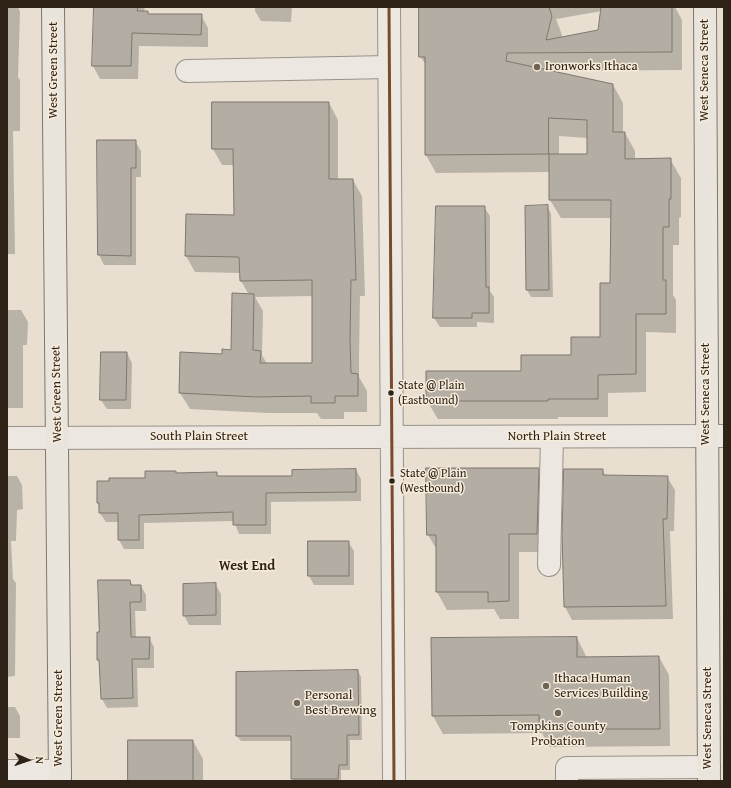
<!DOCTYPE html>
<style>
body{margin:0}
#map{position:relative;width:731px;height:788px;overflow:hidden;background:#e8dfd1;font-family:"Gentium Book Plus",serif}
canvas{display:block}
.frame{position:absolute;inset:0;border:8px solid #2f2216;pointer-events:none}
.north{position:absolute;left:8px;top:740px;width:40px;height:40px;-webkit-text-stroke:3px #f6ecdb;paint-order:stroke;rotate:92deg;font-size:11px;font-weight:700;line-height:16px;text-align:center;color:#2f2216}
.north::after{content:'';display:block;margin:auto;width:14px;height:18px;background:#2f2216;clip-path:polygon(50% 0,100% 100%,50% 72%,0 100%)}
</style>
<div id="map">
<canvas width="731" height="788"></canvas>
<div class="frame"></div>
<div class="north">N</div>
</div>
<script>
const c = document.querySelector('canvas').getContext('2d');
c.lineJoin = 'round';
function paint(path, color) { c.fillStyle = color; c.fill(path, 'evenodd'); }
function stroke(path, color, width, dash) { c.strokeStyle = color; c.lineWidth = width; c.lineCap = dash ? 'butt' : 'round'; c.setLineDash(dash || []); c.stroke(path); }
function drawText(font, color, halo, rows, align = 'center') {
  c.font = font + ' "Gentium Book Plus",serif'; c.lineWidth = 3; c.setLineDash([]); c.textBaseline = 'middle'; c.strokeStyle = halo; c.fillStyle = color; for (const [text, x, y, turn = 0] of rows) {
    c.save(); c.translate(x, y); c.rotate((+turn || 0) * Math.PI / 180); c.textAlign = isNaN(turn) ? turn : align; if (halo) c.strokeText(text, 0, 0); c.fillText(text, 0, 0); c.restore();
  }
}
paint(new Path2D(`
 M7,7h11l2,5 -2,65 2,3v51h-7l2,123h-8z
 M95,7h50l-1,5h4l1,3h52l7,13v19l-69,-1 -1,33h-38l-7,-13z
 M255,7h37l-1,15 -30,-1 -6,-10z
 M420,7h255l7,13v50l-131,1 62,14 10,18v30h2l10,18v9l35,-1 11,19v39l-2,1v27h-6v50l3,5v33l-30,-1v60l-38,1v24h-50v2h-120l-11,-18 145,-45 29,-18 10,-54 1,-66h-51l-11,-18v-28l-114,1 -10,-18v-90l-6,-9zM602,11l-3,20 -38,8 1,-4 -6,-16zM559,136l29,2 1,17h-30z
 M329,103l9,17v60h15l9,16 3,100h-5l-1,61v20l8,14v21h-23v7h-23l-4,-6h-50l-77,-4 -10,-16 1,-40 42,2 9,-4 17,-56 -8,-14 -1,-8 -45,-1 -9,-16 49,-40 -1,-51h-12l-9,-16zM313,296l-1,68h-45l-5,-9 1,-44 -8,-14z
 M98,141h37l6,10v26h-5v88h-32l-5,-10z
 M547,206l4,8 2,83h-22l-4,-7z
 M484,207l6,9v75l4,6v26l-17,-1v5h-37l-6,-9z
 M7,310h14l7,12 -1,23h-4v63h-16z
 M127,353l5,10 -1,46h-24l-6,-9z
 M538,469l11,17 -2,66h-28v67h-19l-6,-10 -47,1 -10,-18v-42l-9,-15z
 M356,470l5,9v22l-90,1v32h-32l-5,-13 -90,2v26h-20l-5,-9v-18h-13l-6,-9 -2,-10 48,-24 29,-7 2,2 39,-1 2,4h75z
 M602,470l4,6 61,1 8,13 -1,41h-4l3,88 -101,1 -7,-13z
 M7,476h10l5,9 1,24 -6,1 -1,31h-5l2,38 3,4 -1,93 -8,1z
 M348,542l6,9v34h-40l-5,-9z
 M130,581l3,5h8l5,9v16h-11l1,27h13l5,9v21h-17l1,39 -31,1 -5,-9 -2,-36 -2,-3 2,-27z
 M215,584l6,10v31h-32l-5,-10z
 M577,638l10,20 72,-1 10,18 1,71 -120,1 -8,-14 -99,1 -10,-18z
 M358,671l3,6 1,63h-12v30h-9v11h-48l-1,-40h-51l-4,-5z
 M7,707h8l5,9v22h-13z
 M193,741l10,18v22h-74z`), '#0003');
const building = new Path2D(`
 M94,7h44l-1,4h11v3h54l-1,21 -69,-2 -1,33h-39z
 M419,7h130l3,9 -6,24 52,-10 3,-23h71v45l-165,1 -1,8 107,23v48h12v27l46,-1v41h-2v28h-6v53h3v34h-30v60l-38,1v24h-50v2h-122v-30h95v-16h50v-18h29v-54h10l1,-83h-62v-46l-124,1v-98h-6zM549,118l38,2v34h-38z
 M212,102h117v77h24l3,101h-5l-1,60 1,33 7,1v22h-23v7h-24v-7l-54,1 -78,-4 1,-41 42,2v-5l9,1 1,-57 22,1 -1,56 8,1 -1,12h52v-83l-72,1 -1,-24 -54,-1 1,-42 48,1 -1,-66h-21z
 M97,140h39v28h-5v88l-33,-1z
 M548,205l1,85h-23l-1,-84z
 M436,206h49l1,81h3v26h-17v5h-39z
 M101,352h26l-1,48h-26z
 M426,468h113l-2,66h-28v67l-21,1v-10h-52v-57h-9z
 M356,469v23l-90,1v32h-33v-13l-94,3v25h-21v-27h-19v-10h-2v-22h12v-3h36v-7h31v2l41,-1v4h75v-6z
 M564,469h39v6l65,1 -1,43h-4l3,87 -102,1 -2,-73z
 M308,541h41v35h-41z
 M98,580h32l1,5h10v17h-11l1,35h19l-1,22h-17l1,39 -32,1 -2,-39h-2v-28h2z
 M216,583v32l-33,1v-32z
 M577,637v20l82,-1 1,73h-121v-14l-107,1 -1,-78z
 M358,670l1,65h-12v30h-8l-1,14h-47v-43h-55v-64z
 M128,740h65v41h-65z`);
paint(building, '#b4ada3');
stroke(building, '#7e776f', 1);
const minor = new Path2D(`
 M389,7l5,774
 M187,71l202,-4
 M7,438l717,-2
 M549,565l3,-128
 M7,771h53
 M567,781v-13l142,-1`);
const highway = new Path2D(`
 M53,7l7,774
 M705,7l4,774`);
stroke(minor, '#989188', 24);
stroke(highway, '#7e776f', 24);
stroke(minor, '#ece8e1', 22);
stroke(highway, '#e9e4dc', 22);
stroke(new Path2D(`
 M389,7l5,774`), '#7a4b2a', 3);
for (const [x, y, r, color] of [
 [537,67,4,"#706457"],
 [391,393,3.5,"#2f2216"],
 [392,481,3.5,"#2f2216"],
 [546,686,4,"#706457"],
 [297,703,4,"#706457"],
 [558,713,4,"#706457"]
]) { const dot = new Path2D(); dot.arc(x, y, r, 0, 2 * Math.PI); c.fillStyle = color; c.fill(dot); stroke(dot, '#f6ecdb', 1.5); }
drawText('12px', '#2f2216', '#f6ecdb', [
 ["State @ Plain",398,386],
 ["(Eastbound)",398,401],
 ["State @ Plain",400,474],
 ["(Westbound)",400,489]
], 'left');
drawText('13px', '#2f2216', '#f6ecdb', [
 ["Ironworks Ithaca",545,67],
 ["Ithaca Human",554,679],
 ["Services Building",554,694],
 ["Personal",305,696],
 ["Best Brewing",305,711],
 ["Tompkins County",558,727,"center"],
 ["Probation",558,742,"center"]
], 'left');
drawText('13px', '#2f2216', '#f6ecdb', [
 ["West Green Street",54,70,-90],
 ["West Seneca Street",705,70,-90],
 ["West Green Street",57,394,-91],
 ["West Seneca Street",706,394,-90],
 ["South Plain Street",199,437],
 ["North Plain Street",557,437],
 ["West Green Street",59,718,-90],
 ["West Seneca Street",708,718,-90]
]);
drawText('bold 14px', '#2f2216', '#f6ecdb', [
 ["West End",247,566]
]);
</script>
